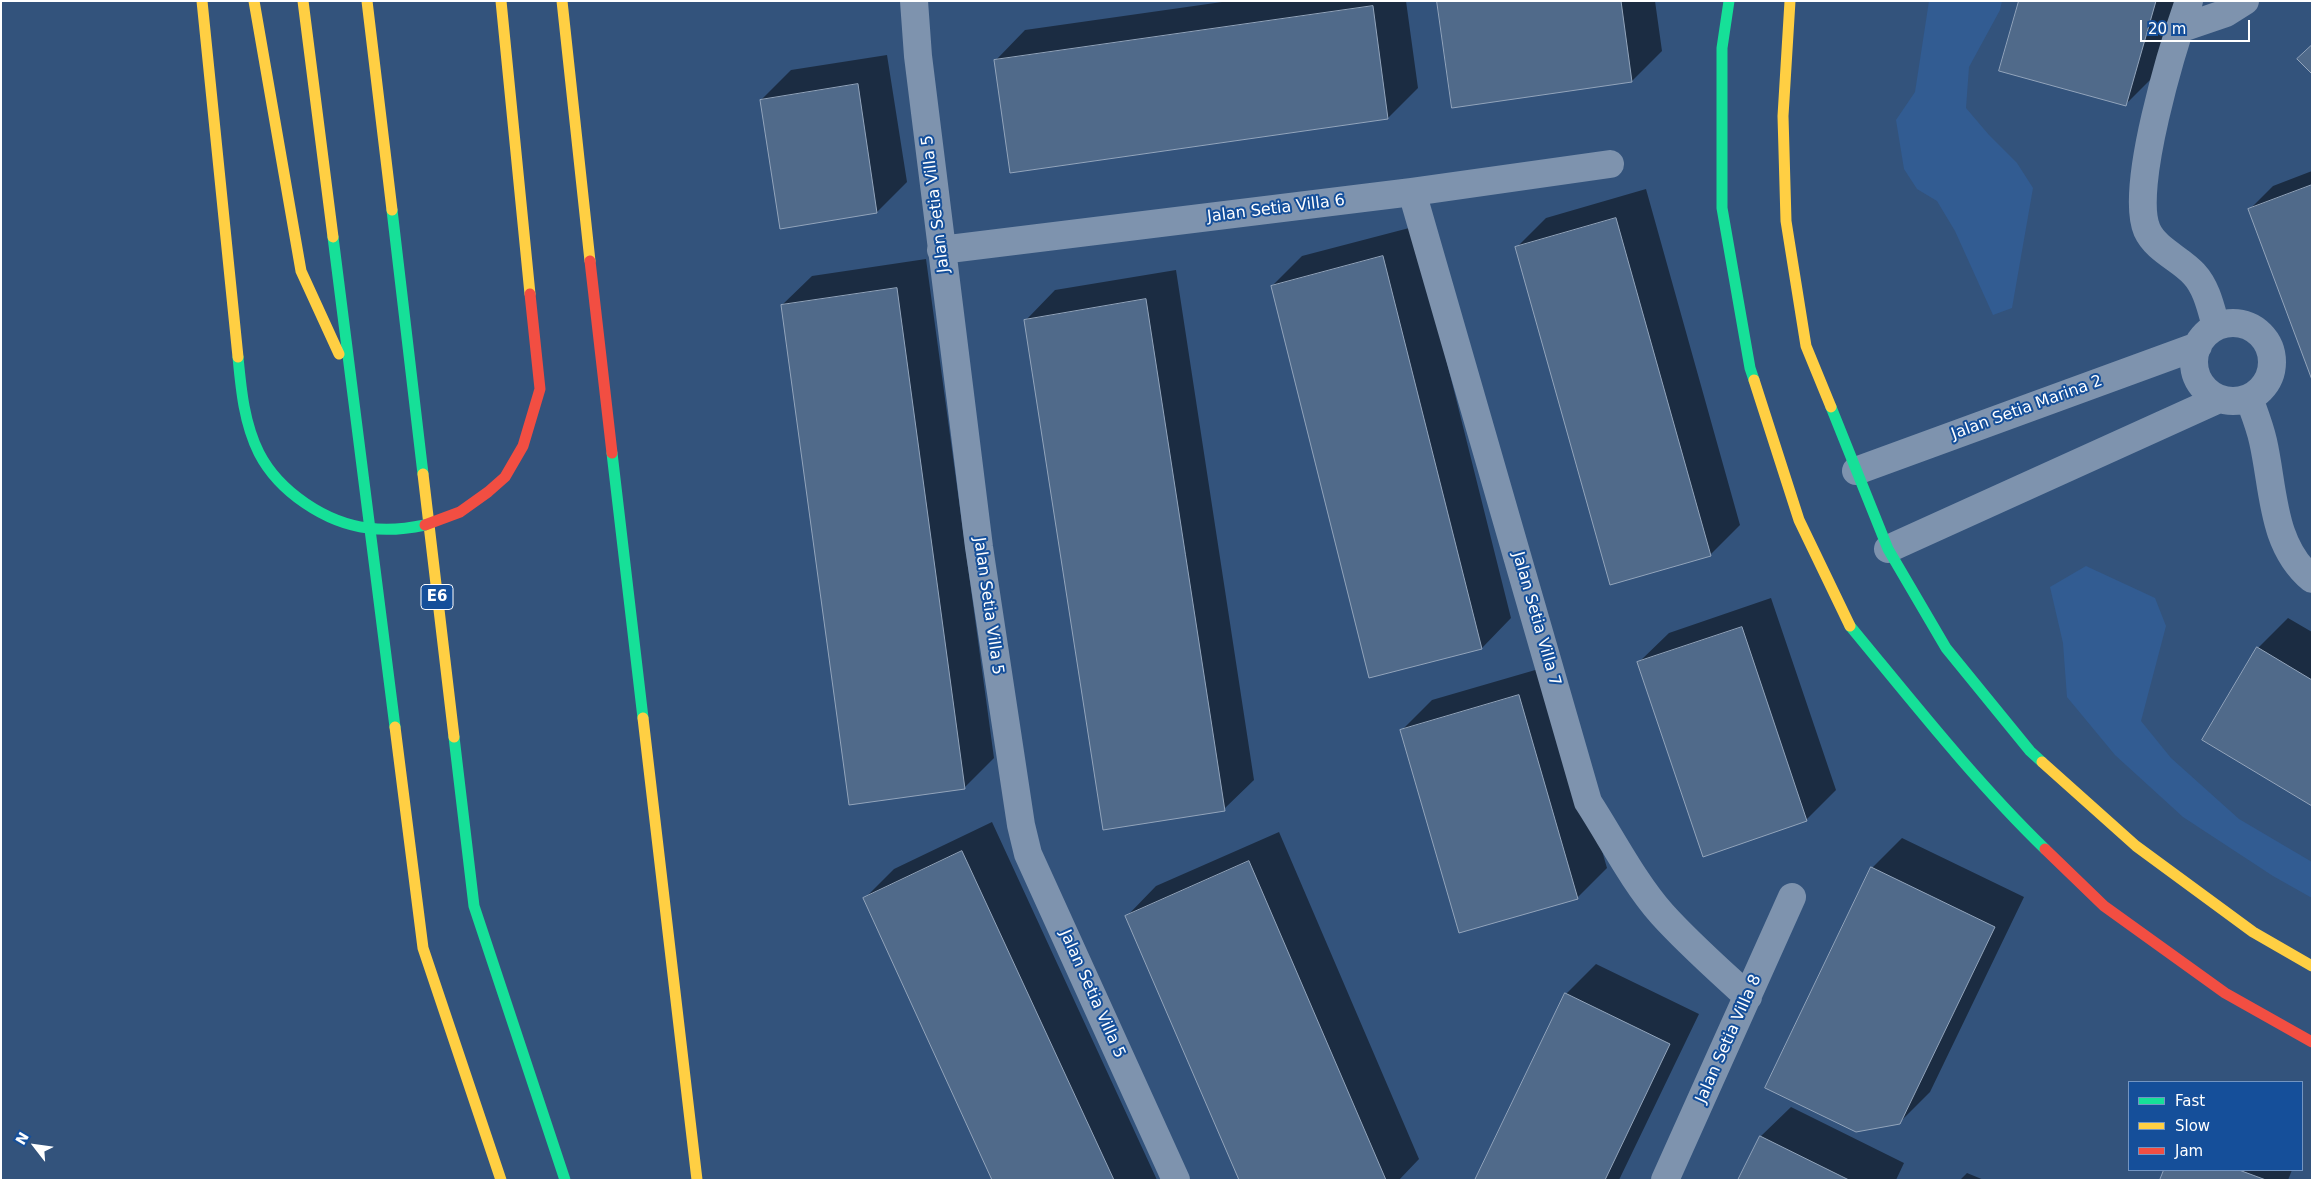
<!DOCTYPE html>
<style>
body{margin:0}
#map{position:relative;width:2313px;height:1181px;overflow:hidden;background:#33537c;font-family:"DejaVu Sans",sans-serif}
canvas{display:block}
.frame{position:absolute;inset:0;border:2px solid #fff;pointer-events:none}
.legend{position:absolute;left:2128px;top:1081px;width:175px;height:90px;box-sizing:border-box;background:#154f9a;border:1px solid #7395c2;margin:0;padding:6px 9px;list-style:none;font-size:15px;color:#fff}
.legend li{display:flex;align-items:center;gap:10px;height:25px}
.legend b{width:25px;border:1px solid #7395c2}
.north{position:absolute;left:10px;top:1121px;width:50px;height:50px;-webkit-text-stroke:4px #154f9a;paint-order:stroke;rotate:300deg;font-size:14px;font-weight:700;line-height:20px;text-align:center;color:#fff}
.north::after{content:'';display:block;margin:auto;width:18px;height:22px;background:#fff;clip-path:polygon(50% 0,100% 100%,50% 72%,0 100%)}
.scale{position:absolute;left:2140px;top:20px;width:110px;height:22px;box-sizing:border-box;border:2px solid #fff;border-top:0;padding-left:6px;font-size:15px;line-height:18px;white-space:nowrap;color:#fff;-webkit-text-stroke:4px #154f9a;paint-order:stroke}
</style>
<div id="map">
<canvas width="2313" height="1181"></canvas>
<div class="frame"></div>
<ul class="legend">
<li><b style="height:6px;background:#16e098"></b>Fast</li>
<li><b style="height:6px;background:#ffcf43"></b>Slow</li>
<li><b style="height:6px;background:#f24e42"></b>Jam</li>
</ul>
<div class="north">N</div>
<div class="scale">20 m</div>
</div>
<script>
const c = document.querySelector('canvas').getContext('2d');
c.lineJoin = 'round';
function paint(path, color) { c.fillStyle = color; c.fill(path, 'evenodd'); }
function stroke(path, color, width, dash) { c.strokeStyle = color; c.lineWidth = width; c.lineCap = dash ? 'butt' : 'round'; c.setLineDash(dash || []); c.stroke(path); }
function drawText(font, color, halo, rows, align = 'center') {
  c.font = font + ' "DejaVu Sans",sans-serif'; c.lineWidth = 4; c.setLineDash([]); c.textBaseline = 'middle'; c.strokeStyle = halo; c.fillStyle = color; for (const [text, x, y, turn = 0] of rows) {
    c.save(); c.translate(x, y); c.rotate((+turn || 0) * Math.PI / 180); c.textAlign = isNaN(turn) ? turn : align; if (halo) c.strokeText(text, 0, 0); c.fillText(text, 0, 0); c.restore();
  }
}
paint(new Path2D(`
 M1929,1h73l-2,9 -31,57 -3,41 23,27 28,28 16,25 -21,120 -19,7 -38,-84 -18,-30 -20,-12 -13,-20 -8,-49 19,-28z
 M2086,566l69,32 11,28 -25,95 30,37 68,61 73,43v36l-39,-22 -90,-59 -68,-62 -48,-58 -4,-54 -13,-56z`), '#325c92');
paint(new Path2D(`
 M1229,1h177l12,87 -30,30 -392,-58 29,-30z
 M1438,1h217l7,50 -30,30z
 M2020,1h156l-21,74 -30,30z
 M887,55l20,127 -30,30 -116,-112 30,-30z
 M2312,171v205l-63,-166 24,-24z
 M1646,189l94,336 -30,30 -193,-308 29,-29z
 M1413,227l98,391 -29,30 -210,-362 30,-30z
 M926,259l68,499 -30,30 -182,-483 30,-29z
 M1176,270l78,510 -30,29 -198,-489 29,-30z
 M1771,598l65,192 -30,30 -167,-158 30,-29z
 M2288,618l24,14v172l-54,-156z
 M1549,666l58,202 -30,30 -175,-168 30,-30z
 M992,822l165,358h-163l-130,-281 30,-30z
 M1279,832l140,327 -20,21h-159l-113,-264 29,-30z
 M1902,838l122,59 -94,195 -31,31 -27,-255z
 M1596,964l103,50 -80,166h-143l90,-186z
 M1791,1107l113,56 -8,17h-156l21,-44z
 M2165,1170h127l-4,10h-127z
 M1967,1173l17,7h-24z`), '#0007');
const building = new Path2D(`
 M1437,1h184l11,81 -180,26z
 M2019,1h137l-30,105 -127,-35z
 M1373,6l15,113 -378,54 -16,-113z
 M2312,45v29l-15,-15z
 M858,84l19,129 -97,16 -20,-129z
 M2312,185v195l-64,-171z
 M1616,218l95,338 -101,29 -95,-338z
 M1383,256l99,393 -113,29 -98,-392z
 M897,288l68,501 -116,16 -68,-500z
 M1146,299l79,512 -122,19 -79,-510z
 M1742,627l65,194 -104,36 -66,-195z
 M2257,647l55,33v126l-110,-66z
 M1519,695l59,204 -119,34 -59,-203z
 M962,851l152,329h-122l-129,-282z
 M1249,861l137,319h-147l-114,-264z
 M1871,867l124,60 -95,197 -44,8 -91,-44z
 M1565,993l105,51 -65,136h-130z
 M1760,1136l89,44h-111z
 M2164,1170h75l27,10h-106z`);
paint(building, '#506a8a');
stroke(building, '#92a4bb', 1);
stroke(new Path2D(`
 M914,1l4,55 61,491 42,278 7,29 148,326
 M2189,1c-16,45 -60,188 -42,229 9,20 34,29 47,44 13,14 17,35 22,52
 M2179,29l47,-16 19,-12
 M1412,192l176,610c24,37 45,79 74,112 27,30 57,56 86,83
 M941,250l471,-58 198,-28
 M2194 362a39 39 0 1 1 78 0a39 39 0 1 1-78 0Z
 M2249,398c5,14 11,29 14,43 11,48 8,104 49,138
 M1856,471l342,-125
 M1888,549l331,-150
 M1665,1180l127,-283`), '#7e93ae', 28);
stroke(new Path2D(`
 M1729,1l-7,47v160l28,160 4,12
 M392,210l31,264
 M333,237l62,490
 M1831,407l57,142 58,99 84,103 12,11
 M612,453l31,265
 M1850,626c63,76 124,154 195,223
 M454,737l20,169 91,274`), '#16e098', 11);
stroke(new Path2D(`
 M254,1l47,270 38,83
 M303,1l30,236
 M367,1l25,209
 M562,1l28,260
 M1790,1l-7,115 3,105 20,125 25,61
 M1754,380l45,140 51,106
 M423,474l31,263
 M643,718l54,462
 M395,727l28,221 78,232
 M2042,762l94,84 117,86 59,34`), '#ffcf43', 11);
stroke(new Path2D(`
 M590,261l22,192
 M2045,849l59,57 121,87 87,49`), '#f24e42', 11);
stroke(new Path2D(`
 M238,357c3,32 6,66 21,96 20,39 67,70 109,75 20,3 38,1 57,-3`), '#16e098', 11);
stroke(new Path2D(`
 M202,1l36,356
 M501,1l29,293`), '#ffcf43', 11);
stroke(new Path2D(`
 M425,525l35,-13 28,-20 17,-15 18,-31 17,-57 -10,-95`), '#f24e42', 11);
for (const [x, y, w] of [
 [437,597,32]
]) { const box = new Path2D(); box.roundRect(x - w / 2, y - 12.5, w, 25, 4); c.fillStyle = '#154f9a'; c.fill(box); stroke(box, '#fff', 1); }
drawText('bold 15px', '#fff', null, [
 ["E6",437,597]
]);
drawText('16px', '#fff', '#154f9a', [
 ["Jalan Setia Villa 5",936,204,-97],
 ["Jalan Setia Villa 6",1276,209,-7],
 ["Jalan Setia Marina 2",2027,408,-20],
 ["Jalan Setia Villa 5",988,606,82],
 ["Jalan Setia Villa 7",1536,619,74],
 ["Jalan Setia Villa 5",1092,994,66],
 ["Jalan Setia Villa 8",1729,1039,-66]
]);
</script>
